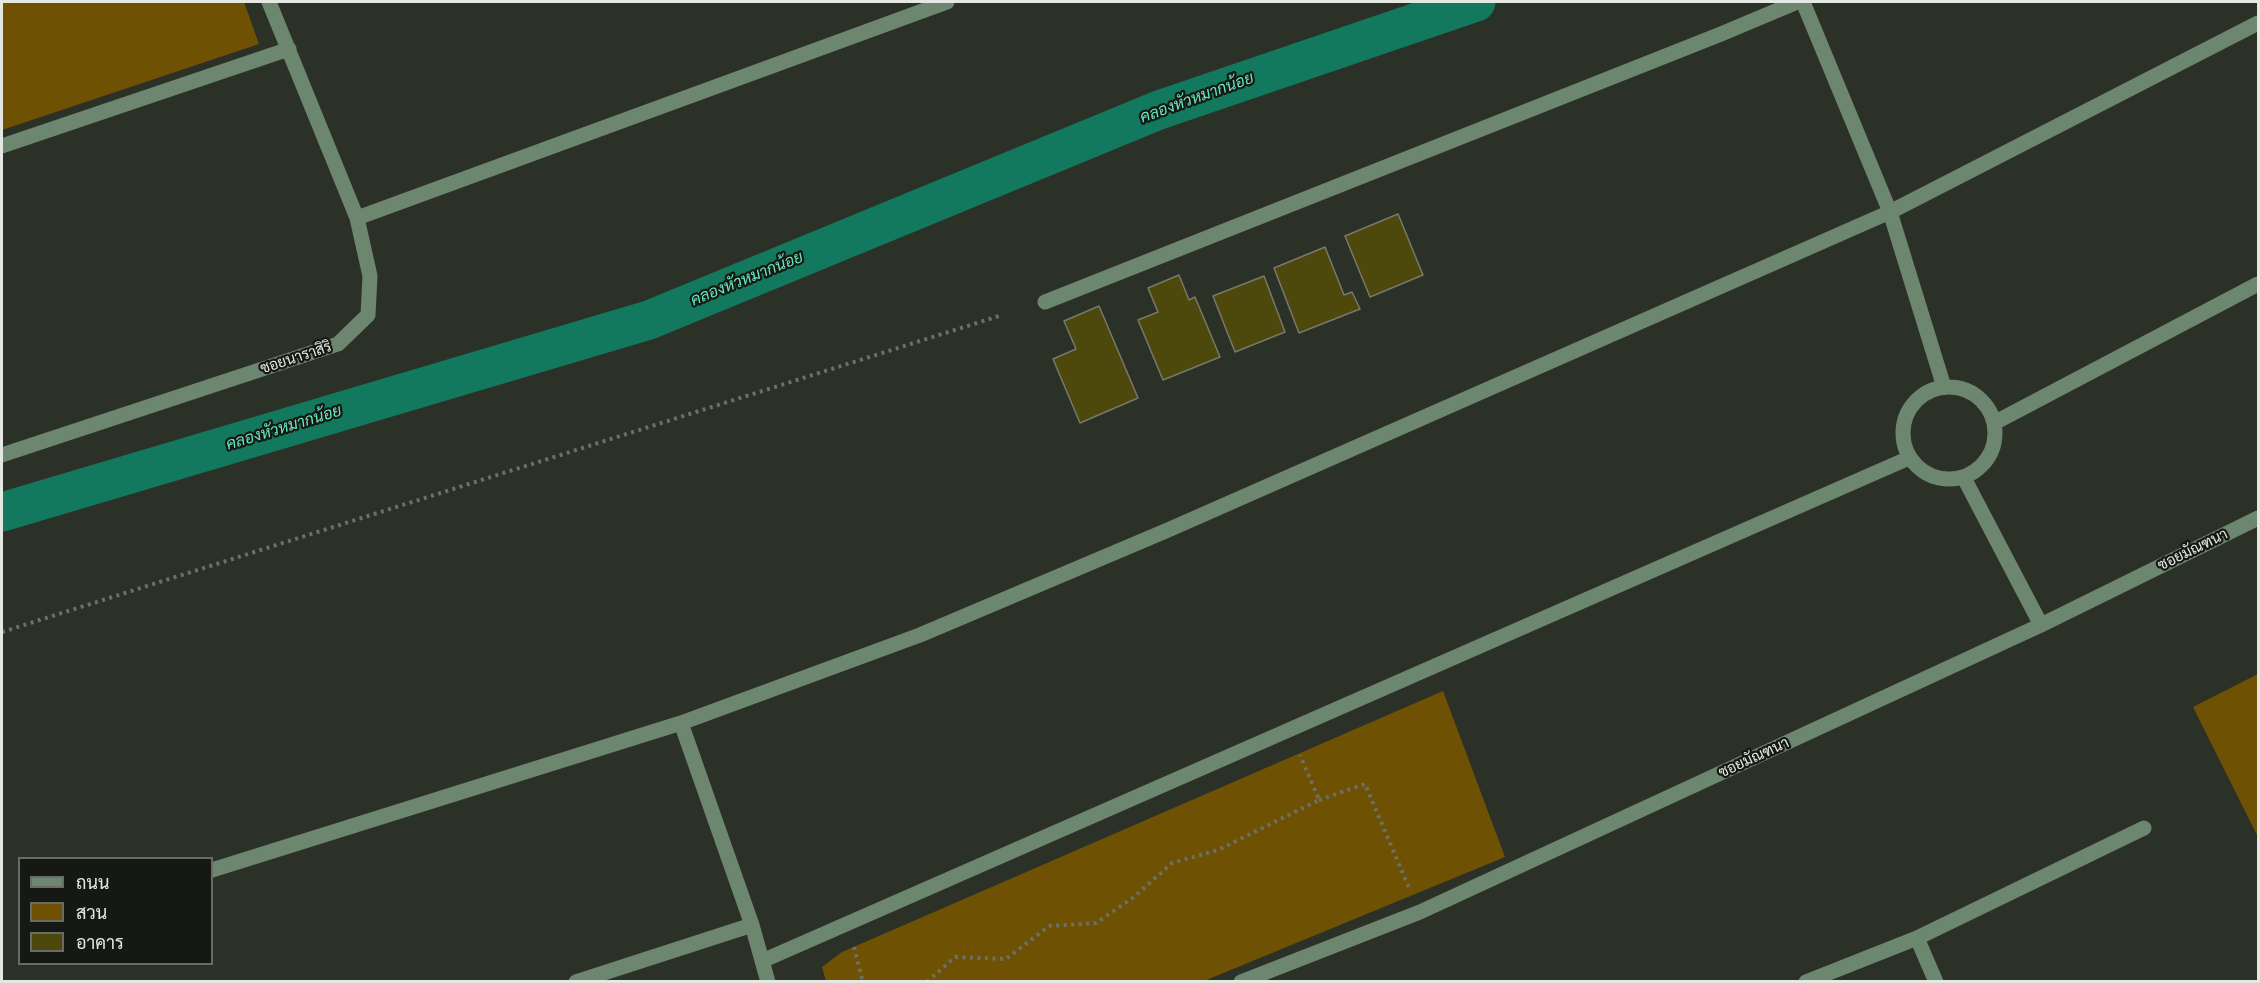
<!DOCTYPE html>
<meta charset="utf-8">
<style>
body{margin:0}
#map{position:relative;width:2260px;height:983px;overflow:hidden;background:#2c3127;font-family:"Open Sans",Sarabun,sans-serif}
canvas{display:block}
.frame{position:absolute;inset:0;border:3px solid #e5e8e2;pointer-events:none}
.legend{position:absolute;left:18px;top:857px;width:195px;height:108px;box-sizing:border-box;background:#161813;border:2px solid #696b66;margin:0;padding:8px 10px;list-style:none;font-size:18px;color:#e5e8e2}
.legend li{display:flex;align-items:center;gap:12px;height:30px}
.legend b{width:30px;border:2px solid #696b66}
</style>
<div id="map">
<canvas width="2260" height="983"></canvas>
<div class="frame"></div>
<ul class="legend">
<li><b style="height:8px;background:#6d8670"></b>ถนน</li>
<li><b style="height:16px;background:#6f5104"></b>สวน</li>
<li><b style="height:16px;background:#4d490c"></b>อาคาร</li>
</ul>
</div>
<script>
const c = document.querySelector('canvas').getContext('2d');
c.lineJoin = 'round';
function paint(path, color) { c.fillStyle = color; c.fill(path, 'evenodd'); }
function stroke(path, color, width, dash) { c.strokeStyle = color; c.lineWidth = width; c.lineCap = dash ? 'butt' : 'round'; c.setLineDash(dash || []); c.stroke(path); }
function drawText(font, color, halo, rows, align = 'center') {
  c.font = font + ' "Open Sans",Sarabun,sans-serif'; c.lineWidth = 4.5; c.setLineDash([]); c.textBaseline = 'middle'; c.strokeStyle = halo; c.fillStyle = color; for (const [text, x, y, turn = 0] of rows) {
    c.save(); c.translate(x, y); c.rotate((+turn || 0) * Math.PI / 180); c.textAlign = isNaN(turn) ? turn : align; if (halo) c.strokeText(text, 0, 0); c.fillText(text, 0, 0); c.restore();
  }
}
paint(new Path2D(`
 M2,2h242l15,42 -257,86z
 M2258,674v163l-65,-130z
 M1443,691l62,166 -301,124h-378l-4,-14 20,-15z`), '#6f5104');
stroke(new Path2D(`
 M2,512l647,-192 510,-210 317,-108`), '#12785e', 39);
const building = new Path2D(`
 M1398,214l25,61 -53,22 -25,-61z
 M1325,247l19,48 8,-3 8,17 -61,24 -25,-65z
 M1179,275l10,25 6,-3 25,60 -57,23 -25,-60 20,-8 -10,-24z
 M1264,276l21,56 -50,20 -22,-56z
 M1099,306l39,92 -58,25 -27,-64 23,-10 -12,-28z`);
paint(building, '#4d490c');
stroke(building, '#79786d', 1.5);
stroke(new Path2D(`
 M2,632l1000,-317
 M1319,800l46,-16 44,104
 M854,947l8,31 4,4
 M927,982l28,-25 51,2 43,-33 47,-3 38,-26 38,-34 46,-13 101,-50 -19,-45`), '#6c7067', 4, [3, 4.5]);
stroke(new Path2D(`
 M1803,2l87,210 54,175
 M2,146l287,-97
 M357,218l590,-216
 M1045,302l676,-268 76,-32
 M1903 433a46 46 0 1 1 92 0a46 46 0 1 1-92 0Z
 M1994,423l264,-139
 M2,455l336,-111 30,-29 2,-39 -13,-58 -88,-216
 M1964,478l77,147
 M681,723l71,202 16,57
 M212,870l469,-147 239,-88 248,-105 722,-318 368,-189
 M1917,938l19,44
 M762,961l1147,-503
 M576,982l176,-57
 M1241,982l179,-70 621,-287 217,-107
 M1806,982l111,-44 227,-110`), '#6d8670', 15);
drawText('15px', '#e5e8e2', '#161813', [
 ["ซอยนาราสิริ",296,358,-18],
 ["ซอยมัณฑนา",2193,550,-26],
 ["ซอยมัณฑนา",1754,758,-25]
]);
drawText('italic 16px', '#68e7bf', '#161813', [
 ["คลองหัวหมากน้อย",1197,98,-20],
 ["คลองหัวหมากน้อย",747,279,-22],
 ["คลองหัวหมากน้อย",284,428,-17]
]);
</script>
